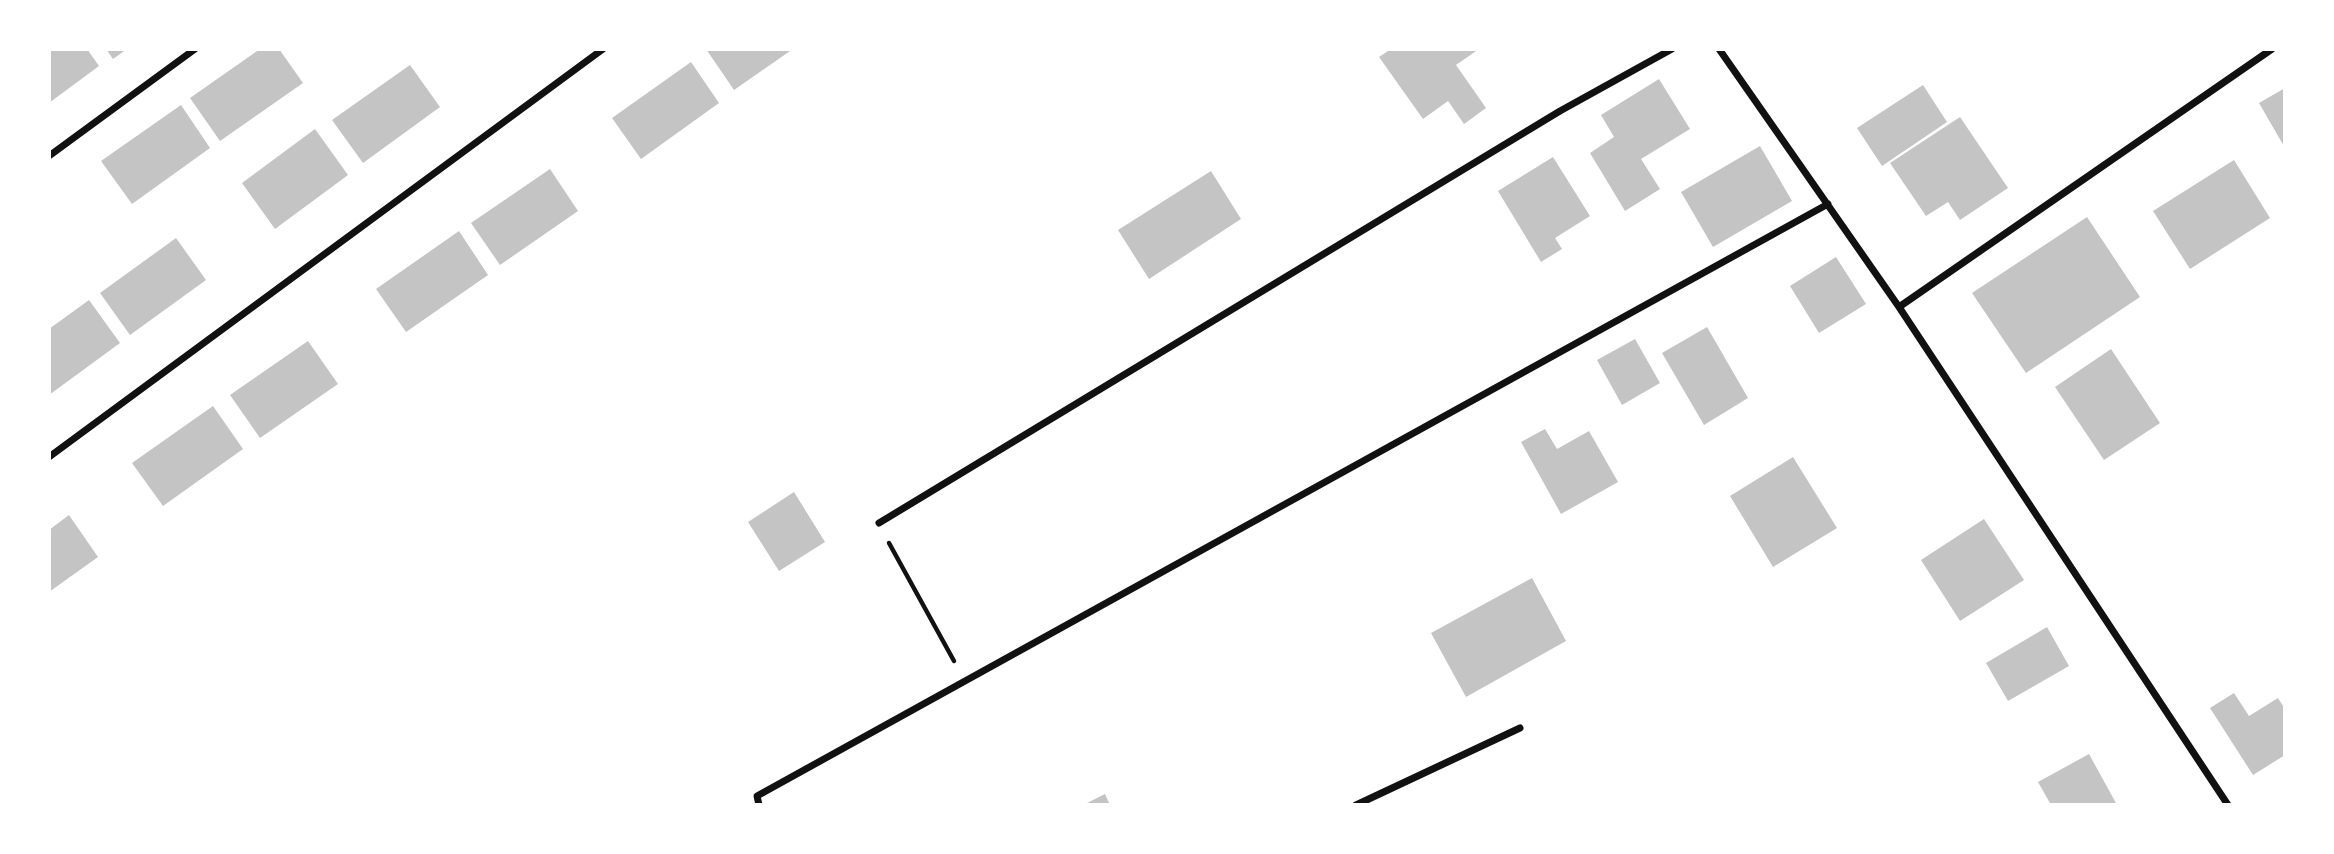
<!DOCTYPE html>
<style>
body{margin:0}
#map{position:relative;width:2334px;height:854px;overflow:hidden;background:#fff;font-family:"Roboto Serif",serif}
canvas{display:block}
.frame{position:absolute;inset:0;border:51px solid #fff;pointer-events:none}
</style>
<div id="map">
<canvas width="2334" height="854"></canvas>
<div class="frame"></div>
</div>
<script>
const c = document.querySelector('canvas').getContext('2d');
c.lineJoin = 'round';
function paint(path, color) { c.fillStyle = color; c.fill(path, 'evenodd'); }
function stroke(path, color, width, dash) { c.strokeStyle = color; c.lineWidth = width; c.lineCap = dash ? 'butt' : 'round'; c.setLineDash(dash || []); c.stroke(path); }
paint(new Path2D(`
 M49,49h38l12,17 -50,37z
 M106,49h21l-14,10z
 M260,49h19l24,34 -83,58 -30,-43z
 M706,49h87l-59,41z
 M1391,49h88l-23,16 30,43 -22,16 -16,-23 -25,18 -44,-62z
 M691,62l28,41 -78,56 -29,-41z
 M410,65l30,42 -77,56 -31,-43z
 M1659,79l31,50 -49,30 19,30 -35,22 -35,-58 24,-16 -13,-22z
 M1923,85l24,37 -65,44 -25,-38z
 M2285,88v60l-26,-45z
 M181,105l29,43 -78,56 -31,-43z
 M1960,117l48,71 -48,32 -12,-18 -22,14 -36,-53z
 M315,129l33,46 -73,54 -33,-46z
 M1760,146l32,55 -79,46 -32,-55z
 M1553,157l37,59 -35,22 7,11 -21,13 -43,-71z
 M2234,160l36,58 -80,51 -37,-58z
 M550,169l28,42 -78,54 -29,-42z
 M1211,171l30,48 -92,60 -31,-49z
 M2087,217l53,80 -114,76 -54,-80z
 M459,231l29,44 -82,57 -30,-43z
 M176,238l30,42 -76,55 -30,-42z
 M1836,257l30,47 -47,29 -29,-47z
 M89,300l31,43 -71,52v-66z
 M1707,327l41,71 -44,27 -42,-72z
 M1635,339l25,44 -38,22 -25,-45z
 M308,341l30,43 -78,54 -30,-43z
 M2111,349l49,74 -56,37 -49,-73z
 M213,406l30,43 -80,57 -31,-43z
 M1545,429l12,20 32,-18 29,51 -57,32 -40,-72z
 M1793,457l44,71 -64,39 -43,-71z
 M794,492l31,50 -46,29 -31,-49z
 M69,515l29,42 -49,35v-62z
 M1984,519l40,61 -64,41 -39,-61z
 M1532,578l34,63 -100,56 -35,-64z
 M2047,627l22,39 -61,35 -22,-38z
 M2234,693l15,23 29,-18 7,11v46l-32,20 -43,-67z
 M2089,754l28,51h-66l-13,-23z
 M1105,794l5,11h-27z`), '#c4c4c4');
stroke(new Path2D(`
 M889,543l65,118`), '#111', 4.5);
stroke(new Path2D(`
 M1719,49l180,258 329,498
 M49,156l146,-107
 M1899,307l373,-258
 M49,457l554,-408
 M879,523l681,-412 112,-62
 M759,805l-2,-9 1071,-592
 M1356,805l164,-77`), '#111', 7);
</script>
